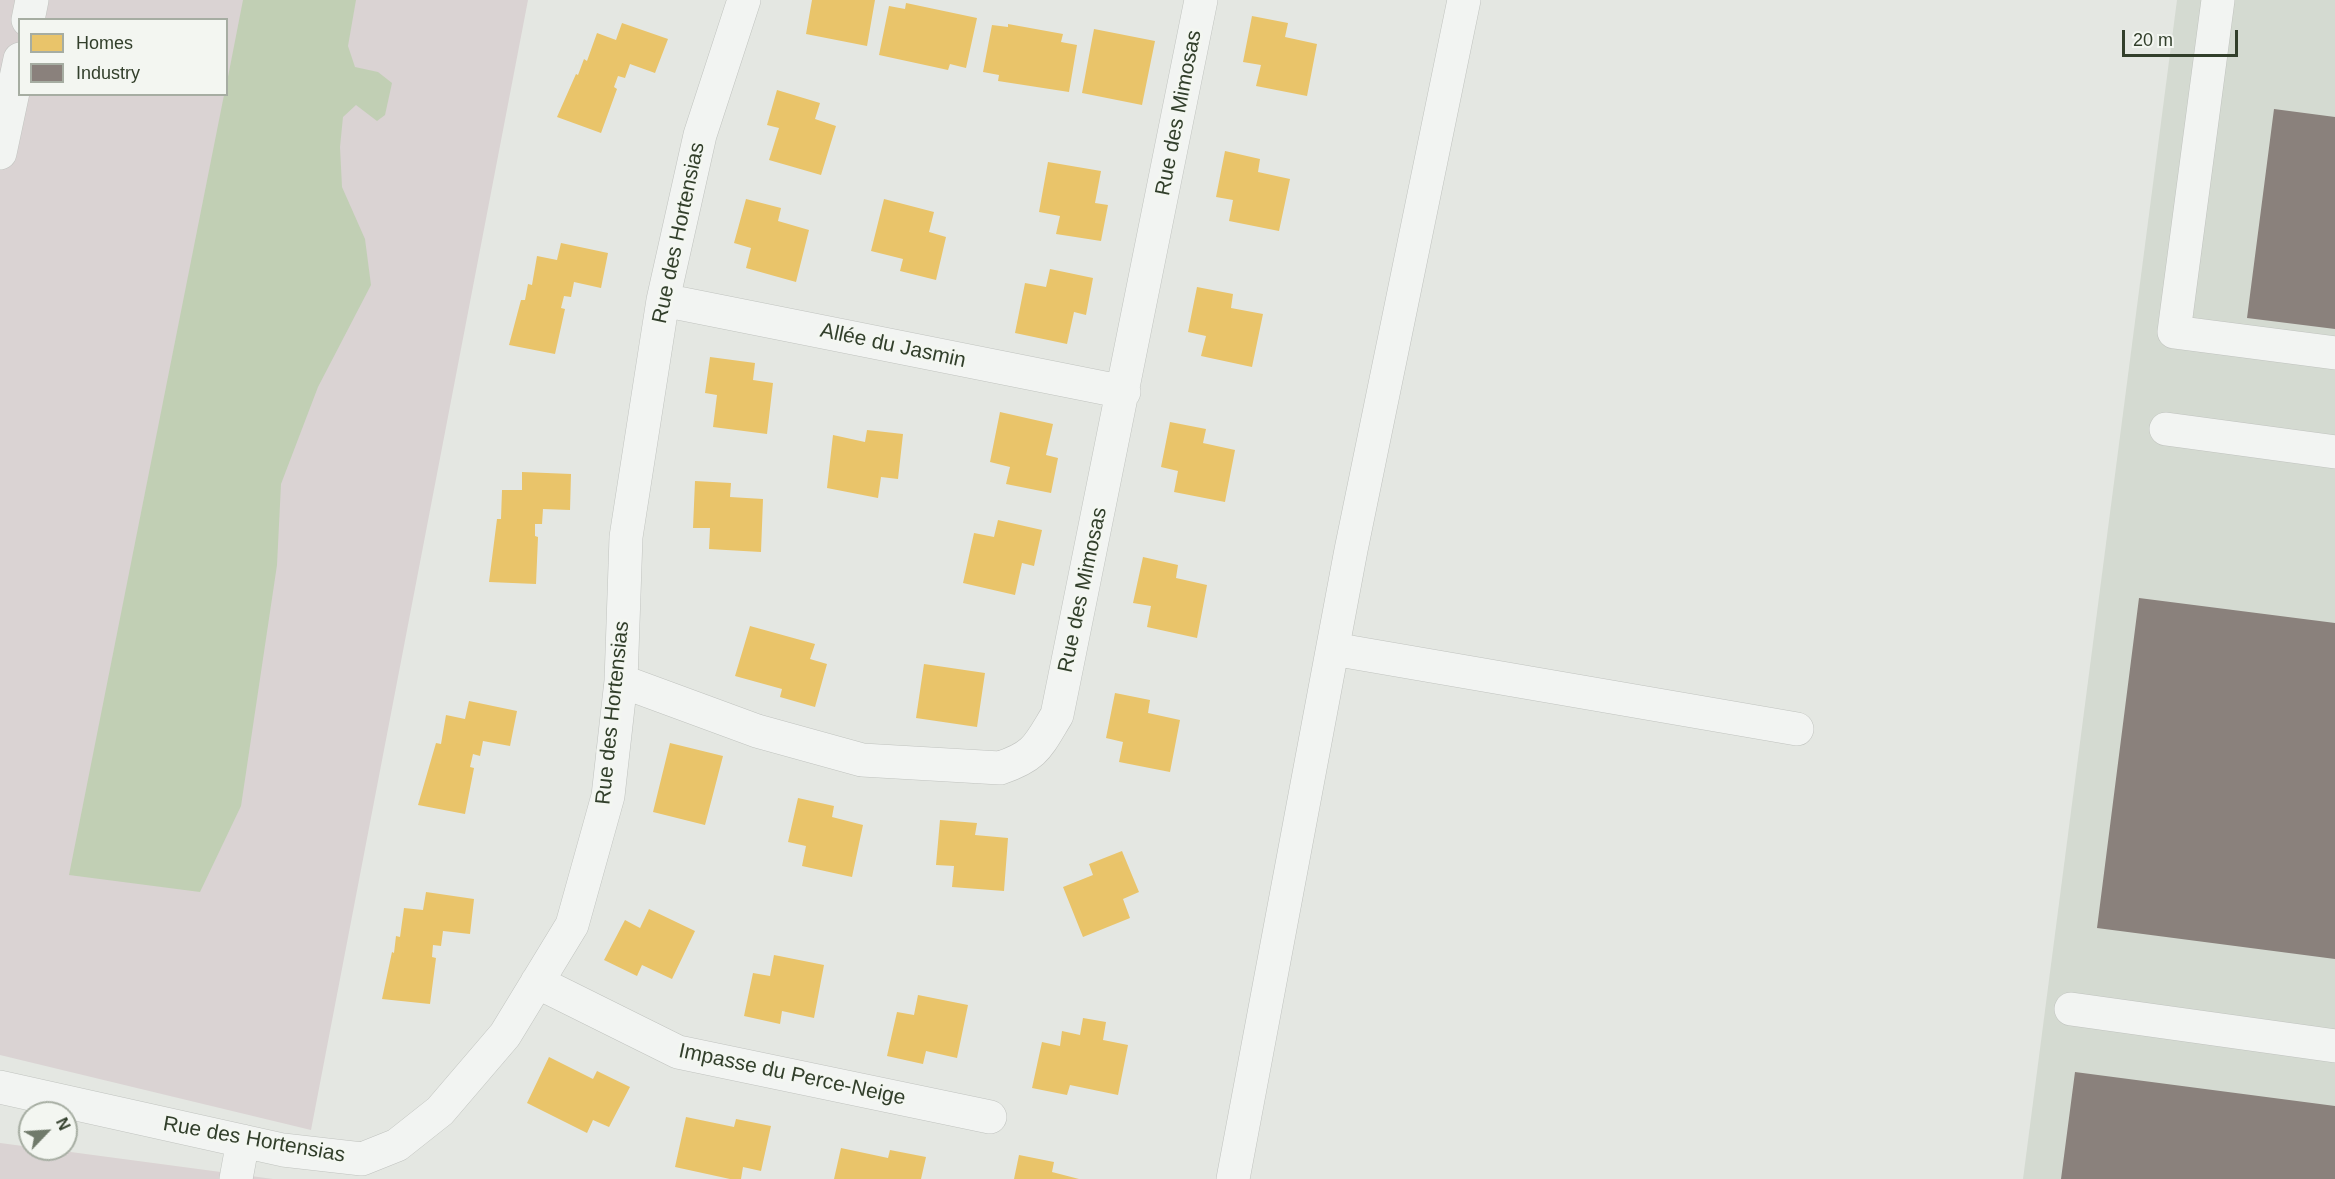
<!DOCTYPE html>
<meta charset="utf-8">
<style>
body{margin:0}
#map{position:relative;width:2335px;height:1179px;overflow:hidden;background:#e4e7e2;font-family:Arial,sans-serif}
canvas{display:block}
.legend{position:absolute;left:18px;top:18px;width:210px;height:78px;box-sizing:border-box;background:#f3f6f1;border:2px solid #a6ada2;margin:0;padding:8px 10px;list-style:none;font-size:18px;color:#323f2b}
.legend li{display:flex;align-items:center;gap:12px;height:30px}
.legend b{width:30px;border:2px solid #a6ada2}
.north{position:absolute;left:18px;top:1101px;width:60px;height:60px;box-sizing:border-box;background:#f3f6f1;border:2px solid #a6ada2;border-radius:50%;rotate:65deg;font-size:16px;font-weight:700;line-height:24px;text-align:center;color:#323f2b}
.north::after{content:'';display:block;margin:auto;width:21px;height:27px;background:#707a6b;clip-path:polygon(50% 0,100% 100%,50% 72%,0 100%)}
.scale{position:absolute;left:2122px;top:30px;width:116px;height:27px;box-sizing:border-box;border:3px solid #323f2b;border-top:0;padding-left:8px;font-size:18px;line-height:21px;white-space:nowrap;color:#323f2b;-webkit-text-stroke:4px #f3f6f1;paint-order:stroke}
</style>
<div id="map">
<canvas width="2335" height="1179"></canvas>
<ul class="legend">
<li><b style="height:16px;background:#e9c46a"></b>Homes</li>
<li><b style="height:16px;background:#8a817c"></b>Industry</li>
</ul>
<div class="north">N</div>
<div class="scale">20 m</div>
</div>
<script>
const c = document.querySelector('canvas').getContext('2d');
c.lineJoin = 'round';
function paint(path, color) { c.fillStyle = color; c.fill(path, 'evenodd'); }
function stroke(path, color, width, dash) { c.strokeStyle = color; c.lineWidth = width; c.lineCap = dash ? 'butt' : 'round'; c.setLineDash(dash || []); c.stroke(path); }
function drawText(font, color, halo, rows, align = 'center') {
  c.font = font + ' Arial,sans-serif'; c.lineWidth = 6; c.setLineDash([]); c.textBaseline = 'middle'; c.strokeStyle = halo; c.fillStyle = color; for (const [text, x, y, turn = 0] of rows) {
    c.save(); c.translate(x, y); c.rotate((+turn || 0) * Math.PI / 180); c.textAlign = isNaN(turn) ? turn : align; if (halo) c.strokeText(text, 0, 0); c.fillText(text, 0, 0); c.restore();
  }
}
paint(new Path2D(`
 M2177,0h158v1179h-312z`), '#d4dad1');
paint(new Path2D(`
 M0,0h528l-217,1130 -311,-75zM20,20h206v74h-206z
 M0,1143l30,4v2h18l225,30h-273z`), '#dad3d3');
paint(new Path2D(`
 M243,0h113l-8,46 7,21 23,5 14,11 -7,32 -8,6 -21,-16 -13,12 -3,30 2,40 23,52 6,46 -53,102 -37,97 -4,81 -36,241 -41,86 -131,-17 155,-780 2,-1 1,-12z`), '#c1cfb4');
paint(new Path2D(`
 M812,0h63l-8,46 -61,-12z
 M906,3l71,15 -11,50 -16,-4 -2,6 -69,-15 10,-49 16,3z
 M1252,16l36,7 -3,14 32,7 -10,52 -51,-10 5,-21 -18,-3z
 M622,23l46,16 -13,34 -25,-9 -5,14 -7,-2 -4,11 3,2 -16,44 -44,-16 19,-43 2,1 6,-16 3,2 10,-28 19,7z
 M1008,24l55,10 -2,8 16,3 -8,47 -71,-11 1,-6 -16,-3 9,-47 16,2z
 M1094,29l61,12 -13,64 -60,-12z
 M777,90l43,13 -5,16 21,7 -15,49 -52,-15 10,-32 -12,-3z
 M1225,151l35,8 -2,13 32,7 -11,52 -50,-10 4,-21 -17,-3z
 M1048,162l53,9 -6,32 13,2 -7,36 -45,-7 4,-18 -21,-4z
 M746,199l35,9 -3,13 31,9 -13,52 -50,-14 5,-20 -17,-5z
 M884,199l50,13 -5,20 17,5 -10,43 -36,-9 3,-12 -32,-8z
 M561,243l47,10 -7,35 -27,-6 -3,15 -7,-1 -3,12 4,1 -10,45 -46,-9 12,-45h4l3,-16 4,1 5,-29 20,4z
 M1050,269l43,9 -7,37 -12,-3 -7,32 -52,-11 10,-50 21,4z
 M1197,287l36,7 -2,14 32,6 -11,53 -51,-11 5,-20 -18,-4z
 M710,357l45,6 -2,17 20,3 -6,51 -54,-7 4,-32 -12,-2z
 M1000,412l53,12 -7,31 12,3 -7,35 -45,-9 4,-17 -20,-5z
 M1170,422l36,7 -3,14 32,7 -10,52 -51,-10 4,-21 -17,-4z
 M867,430l36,4 -5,45 -17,-2 -3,21 -51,-10 6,-53 32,7z
 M522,472l49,2 -1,36 -27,-1 -1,15h-7v12l3,1 -2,47 -47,-2 8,-63h4l1,-29h20z
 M695,481l36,2 -1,14 33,2 -2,53 -52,-3 1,-21h-17z
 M998,520l44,10 -8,36 -12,-3 -7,32 -52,-12 11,-50 20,4z
 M1143,557l35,8 -2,13 31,7 -10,53 -50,-11 4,-21 -18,-3z
 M750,626l65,18 -5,15 17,5 -12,43 -35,-10 2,-8 -47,-13z
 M924,664l61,9 -8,54 -61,-9z
 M1115,693l35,7 -2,13 32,7 -10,52 -51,-10 4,-20 -17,-4z
 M469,701l48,10 -7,35 -27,-5 -3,15 -7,-2 -3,13 4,1 -9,46 -47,-9 18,-62 5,1 5,-29 19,4z
 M670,743l53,13 -18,69 -52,-13z
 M798,798l36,8 -2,11 31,8 -11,52 -50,-11 4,-20 -18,-4z
 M940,820l37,3 -2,12 33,3 -4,53 -52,-4 2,-21 -18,-1z
 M1122,851l17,41 -16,7 7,19 -47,19 -20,-50 30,-12 -4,-11z
 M426,892l48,7 -4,35 -27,-3 -2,15 -8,-1 -1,12 4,1 -6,46 -48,-5 10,-47 2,1 2,-17 4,1 4,-29 19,2z
 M649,909l46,22 -23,48 -30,-14 -5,11 -33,-16 21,-40 15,8z
 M774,955l50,10 -10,53 -32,-7 -2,13 -36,-8 9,-43 17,3z
 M918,995l50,10 -11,53 -31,-7 -3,13 -36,-8 10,-44 17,3z
 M1083,1018l23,4 -3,18 25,5 -10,50 -48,-10 -3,10 -35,-7 10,-46 18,4 2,-15 18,4z
 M549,1057l44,22 4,-8 33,16 -21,40 -16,-7 -6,13 -60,-30z
 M686,1117l48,10 2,-8 35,7 -10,45 -18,-4 -2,12h-11l-55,-12z
 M841,1148l47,10 2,-8 36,7 -5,22h-87z
 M1019,1155l35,7 -2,10 27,7h-65z`), '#e9c46a');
paint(new Path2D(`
 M2274,109l61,8v212l-88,-11z
 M2139,598l196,25v336l-238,-31z
 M2075,1072l260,34v73h-274z`), '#8a817c');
const minor = new Path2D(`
 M2218,0l-44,332 161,21
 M28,20l4,-20
 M0,153l20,-94
 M663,300l461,92
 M2166,429l169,23
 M1333,649l464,80
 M621,681l136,50 105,29 138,8c36,-12 38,-22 57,-53l144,-715
 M537,982l141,70 312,65
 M2071,1009l264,37
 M0,1087l283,63 79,9 35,-14 43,-34 65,-76 67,-110 36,-129 13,-115 5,-144 37,-237 37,-165 44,-135
 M236,1179l7,-38
 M1233,1179l118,-629 113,-550`);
stroke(minor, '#c0c3bf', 34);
stroke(minor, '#f2f4f2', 33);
drawText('21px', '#323f2b', '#f3f6f1', [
 ["Rue des Mimosas",1179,113,-79],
 ["Rue des Hortensias",679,233,-78],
 ["Allée du Jasmin",893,346,12],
 ["Rue des Mimosas",1083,590,-78],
 ["Rue des Hortensias",613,713,-84],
 ["Impasse du Perce-Neige",792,1075,12],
 ["Rue des Hortensias",254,1140,10]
]);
</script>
